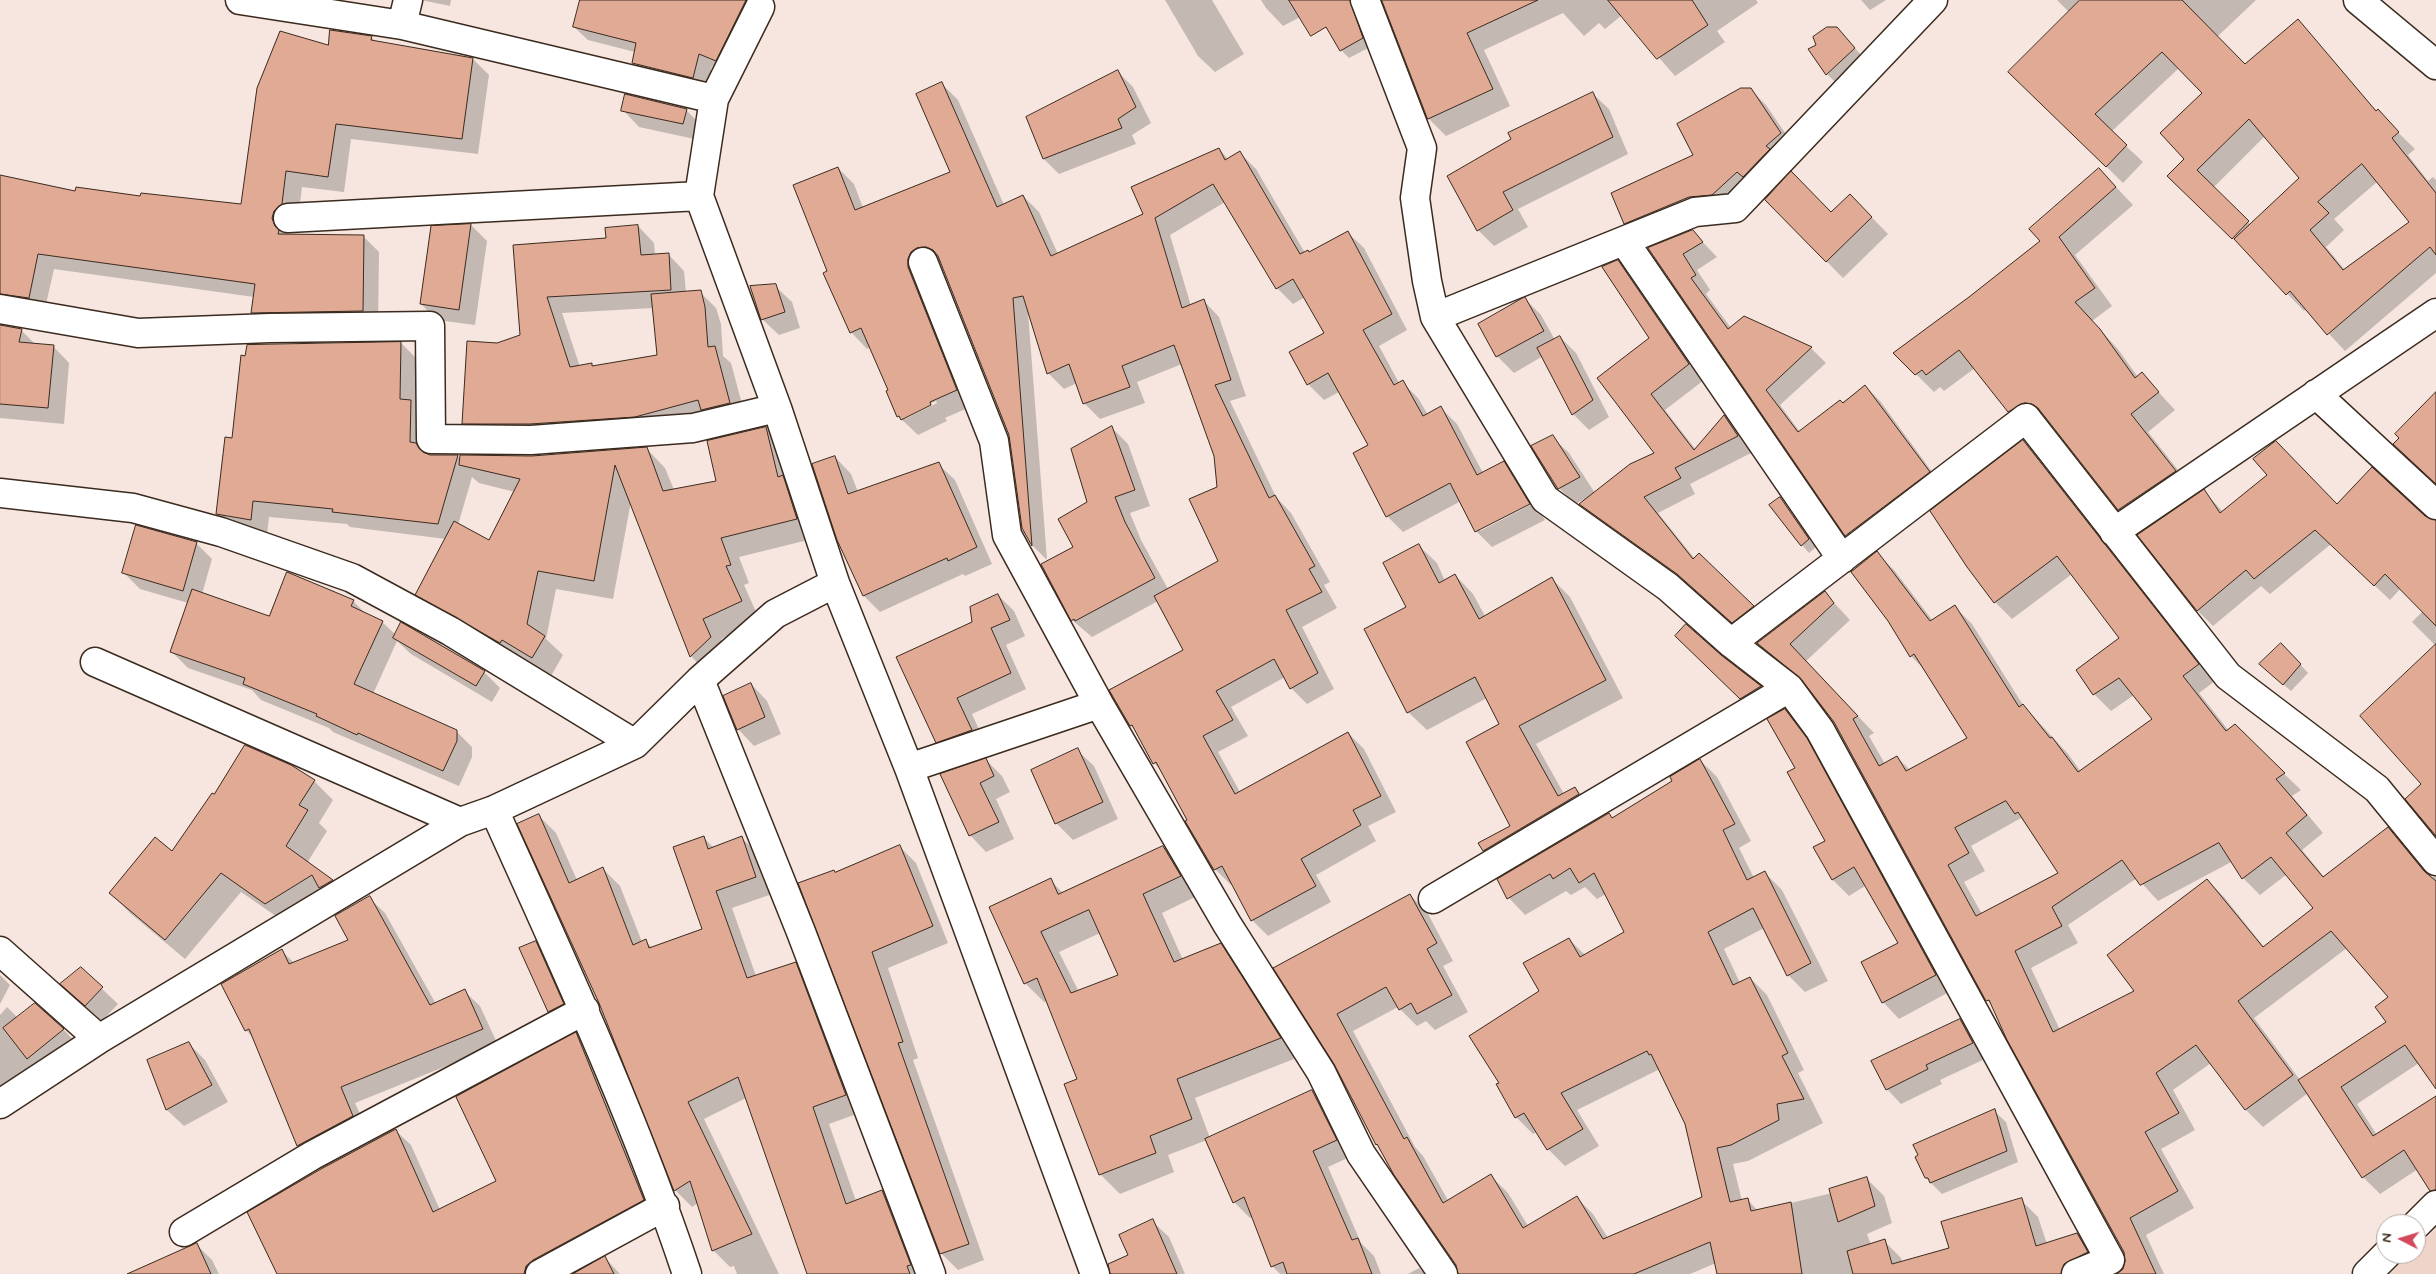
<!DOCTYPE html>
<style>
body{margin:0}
#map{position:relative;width:2436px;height:1274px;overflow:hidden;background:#f6e6df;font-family:Mynerve,sans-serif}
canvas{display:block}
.north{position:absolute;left:2376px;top:1214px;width:50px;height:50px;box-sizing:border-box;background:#fff;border:1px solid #b1aaa5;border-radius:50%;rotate:275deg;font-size:14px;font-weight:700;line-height:20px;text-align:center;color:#3b2a1e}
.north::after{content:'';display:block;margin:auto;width:18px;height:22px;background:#d1495b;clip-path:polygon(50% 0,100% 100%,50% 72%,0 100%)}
</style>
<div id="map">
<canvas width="2436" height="1274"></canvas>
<div class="north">N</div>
</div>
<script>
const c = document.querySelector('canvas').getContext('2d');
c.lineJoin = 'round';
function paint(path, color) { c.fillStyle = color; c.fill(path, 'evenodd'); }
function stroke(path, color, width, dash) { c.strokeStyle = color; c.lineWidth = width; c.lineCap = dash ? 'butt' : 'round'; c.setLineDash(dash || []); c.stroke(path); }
paint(new Path2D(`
 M2436,1229v45h-46l20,-20h6v-6z`), '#efd4c9');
paint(new Path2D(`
 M421,0h30l-1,6z
 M581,0h173l-24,74 -18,-8 -5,25 -60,-14 -14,-14 2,-11 -47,-12 -14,-13z
 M1165,0h47l32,54 -29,18 -17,-16z
 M1261,0h38l7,14 -23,12 -17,-18z
 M1340,0h15l15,47 -21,11 -8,-8 -24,-40z
 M1383,0h373l2,3 -41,28 8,11 -50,34 -53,-61 -17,14 -6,-6 -15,13 -21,-23 -79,37 26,56 -64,30 -17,-17z
 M1861,0h25l-16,10z
 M2057,0h199l-39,37 28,29 53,-45 79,91 38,37 -7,6 20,26 5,-4 3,3v93l-91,78 -39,-42 -2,2 -54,-56 -81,-79 17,-17 18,-66 -25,-25 -68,64 32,30 -20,21 -113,-111 59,-60zM2265,136l36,42 -50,47 -38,-37zM2377,182l34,41 -66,47 -19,-23 18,-17 -10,-11z
 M1837,28l33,37 -27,25 -16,-16 -9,-29z
 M371,37l5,5 97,17 16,16 -11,79 -127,-15 -7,53 -42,-5 -4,33 -8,7 -2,8 75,1 16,16 -1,75 -110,2 -16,-16 2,-16 -200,-28 -10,44h-44v-137l76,17 166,13 87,-159z
 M1118,72l15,15 18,36 -19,12 4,9 -77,30 -15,-15z
 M942,84l16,16 46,105 19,-9 16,16 19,42 87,-39 74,-66 9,10 12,-6 16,16 49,84 5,1 37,-22 17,16 43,82 -28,16 20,37 3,-1 16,16 10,17 13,-7 16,16 26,49 20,-11 17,16 13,22 -53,28v3l54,-28 11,17 -53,27 -16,-16 -15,-30 -58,31 -16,-16 -17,-70 -31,-54 -15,8 -16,-16 17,-51 -20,-36 -12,7 -16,-16 -52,-86 -55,33 21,71 12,-6 16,17 27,79 -16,5 46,96 15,16 39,69 -6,3 13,23 -35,19 32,62 -27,15 -16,-16 -6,-11 -54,30 17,29 -30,16 22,40 108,-59 16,16 32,63 -28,14 8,15 -60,34 15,27 -63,34 -16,-16 -19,-36 -2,1 -16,-16 -53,-97 -8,-9 -16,-31 -7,-6 -20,-35 74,-40 -27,-50 -66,36 -20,-17 2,-73 38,-119 16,16 22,62 -20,7 11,27 27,49 52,-28 -4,-105 -34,-92 -45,18 8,21 -45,16 -16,-16 -7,-20 -13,6 -16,-16 -20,-61 19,248 -14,-14 -10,-18 -13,-93 -69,-173 -7,1 38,143 -27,12 2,3 -29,14 -20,-19 -8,-25 -19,-44 -4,2 -16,-17 -22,-60 9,-104 16,16 9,24 89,-36zM936,401l1,2 -32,16v-3z
 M1750,89l16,16 30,44 -37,43 -118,47 -15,-16 69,-68z
 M1592,93l17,16 19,45 -110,55 10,18 -34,19 -16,-16 34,-90z
 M623,110h63l16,16 -3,14 -60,-13z
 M2099,169l34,36 -58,50 37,51 -20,15 25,27 21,29 4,-3 33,36 -27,22 45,57 -56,38 -18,-18 -69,-88 -7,-1 -16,9 -18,-18 -34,-43 -31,23 -4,-4 -6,5 -39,-39 75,-55 72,-57z
 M1850,195l38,39 -45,44 -77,-78 65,14z
 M471,225l16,16 -12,84 -38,-5 -16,-16z
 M638,226l16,17 1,12 13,-1 16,17 2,22 14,-1 16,16 5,16 2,32 8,7 15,56 -267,20 -16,-16 34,-79 25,-9 -7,-89 93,-7zM653,308l5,48 -64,11 -3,-2 -11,2 -18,-54z
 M1692,231l25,26 -20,13 13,20 -4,4 25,34 13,-10 67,30 15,15 -46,42 20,27 65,-46 15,15 64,87 -83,62 -15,-15 -196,-286z
 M1618,261l16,16 70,103 -39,30 31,40 28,-34 16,16 13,20 -63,32 5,10 -37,19 37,46 4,-4 70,67 -21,16 -54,-48 -98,-71 -15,-15 4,-5 -10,5 -16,-16 -7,-51 17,16 26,40 61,-40 -57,-74 51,-40z
 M775,286l17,16 8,26 -21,7 -17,-16z
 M1525,299l16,16 14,25 5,-3 16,16 33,64 -20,13 -16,-16 -30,-58 -29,17 -17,-17 -17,-32z
 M0,325l21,5 15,15 17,1 16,17 -5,61 -64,-6z
 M401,343l16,16 -1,47 11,11 -1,38 32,1 2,3 72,-2 114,-9 19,20 9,22 44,-8 48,-54 19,19 31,91 -77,19 10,26 -5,2 16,36 -39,18 8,18 -20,18 -18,-19 -60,-155 -18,98 -57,-10 -10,50 17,16 -12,21 -30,-18 -2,3 -83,-48 -19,-19 29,-55 -96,-12 -3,-3 -78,-7 -2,18 -34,-5 -16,-16 16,-75zM472,477l7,6 36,9 -25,49 -32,-16z
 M2023,441l17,17 175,223 -16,12 30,38 5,-5 67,64 -9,6 31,37 -21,17 23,28 63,-50 44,49h4v210l-17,-24 -62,41 20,31 59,-37v88l-18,-17 -38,25 -17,-17 -55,-84 -45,34 -17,-17 -35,-47 -38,27 22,40 -34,19 33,59 -48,27 18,39h-45l4,-4 4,-8 -2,-10 -132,-246 -6,-6 -152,-278 -26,-36 -34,-26 -16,-17 66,-50 25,27 -44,41 68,72 -5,3 16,28 12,-7 13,13 58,-32 -41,-66 -16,-16 -34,-103 17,17 39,51 22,-14 17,17 51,81 46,50 12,17 73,-53 -20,-24 -23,16 -17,-17 26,-55 -48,-65 -60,45 -17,-17zM2021,818l39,55 -78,41 -18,-32 21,-11 -14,-25zM2233,861l10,17 17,17 27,-21 28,34 -51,39 -40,-50 -17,-17 -71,111 -76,39 -29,-62 47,-25 -10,-18 69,-47 21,23zM2347,948l43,49 -2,25 -88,58 -46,-62z
 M835,457l16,17 7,18 80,-28 17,16 37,84 -27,12 -2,-2 -83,38 -16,-16 -26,-56z
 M2204,491l19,21 114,-6 88,12 11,3v313l-14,-50 14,-138 -24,-24 11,-11 -22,-23 -11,12 -59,-56 -61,50 -9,-8 -48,40 -15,-15 -59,-76z
 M1780,498l36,49 -7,6 -7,-8z
 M196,543l16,16 -10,35 67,24 84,-17 14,14 15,7 14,13 88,37 16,16 -8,14 -81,-48 -14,-13 -24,53 83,37 16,16v10l-13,29 -126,-54 -4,-4 -68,-28 -9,-10 -64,-22 -16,-16 16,-49 -48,-14 -16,-16z
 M1418,545l19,18 8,18 10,-6 18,19 12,22 67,-37 18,18 53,101 -87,46 28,50 11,-6 18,18 -91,63 -18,-18 -4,-8 32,-17 -11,-101 -14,-27 -60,32 -19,-18v-105z
 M998,595l16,16 11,25 -19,9 20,44 -54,25 15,33 -34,11 -16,-16 36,-119z
 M1686,626l74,61 16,16 -19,12 -65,-63z
 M2289,652l19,21 -17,18 -22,-19z
 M751,684l16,17 14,33 -27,12 -16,-17z
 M1785,710l16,16 22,30 128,235 -52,28 -16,-17 16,-58 -34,-58 -16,10 -16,-16 -18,-32 12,-6 -30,-74z
 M1077,750l17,16 24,53 -45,21 -17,-17 -24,-52z
 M986,760l16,16 8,16 -14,7 18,40 -28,13 -16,-17 -28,-60z
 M1700,760l17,17 34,64 -12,7 15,30 11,-5 17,17 46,91 -23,11 -17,-17 -24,-47 -40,21 16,34 10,-5 17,17 37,75 -6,3 25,50 -75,38 -15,3 9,37 5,-2 11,12 74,-18 35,-14 17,17 8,27 -25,11 4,11 13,-4 17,17 1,4 48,-14 71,-48 17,17 9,27 30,-10 17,18 1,22h-376l-3,-11 -26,11h-230l-3,-9 -122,-202 -60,-95 135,-73 17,17 26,49 -10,5 25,46 -33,18 -9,-9 -9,5 -19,-19 -45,24 62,116 8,9 26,46 42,-26 17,17 20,33 48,-29 17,17 15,24 96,-40 -17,-75 -27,-54 -83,41 22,36 -34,20 -17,-17 -11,-17 -4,2 -17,-17 -15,-34 39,-92 29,-52 16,16 40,-23 -19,-38 -9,5 -12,-12 -14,8 -5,-4 -41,24 -16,-17 -10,-18 110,-65 4,4 61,-37z
 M314,781l19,19 -14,23 8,8 -20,32 25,18 19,19 -65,23 -45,-31 -56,67 -55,-46 -20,-20 62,-40 42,-57z
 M539,816l17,17 21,47 26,-11 17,17 22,56 3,-1 8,7 51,-18 -1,-93 11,11 28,-10 17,17 13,39 -40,14 24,68 39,-13 17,17 50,132 -33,12 27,77 26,-10 17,17 25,66h-116l-62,-176 -42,21 75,155h-42l-3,-8 -4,1 -17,-17 -15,-47 -6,4 -17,-17z
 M900,847l16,16 32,80 -60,25 30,90 -5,2 71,200 -26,10 -17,-17 -105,-380z
 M1163,847l19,19 17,29 -37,18 21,47 38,-15 19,19 59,93 -104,41 15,40 102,-46 16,16 24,48 -24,11 33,76 13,13 7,18h-101l-8,-8 -19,-49 -3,1 -16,-16 -27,-62 -39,15 6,17 -54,22 -19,-19 -36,-90 14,-5 -32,-79 -3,1 -19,-19 25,-103 13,13zM1100,933l20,43 -41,16 -20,-40z
 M369,898l16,15 51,91 28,-13 16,15 18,39 -143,58 13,29 -54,29 -16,-15 -44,-107 -8,-9 36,-79 12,12 56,-23z
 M536,942l16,16 27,62 -14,8 -16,-17z
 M81,969l37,35 -16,17 -24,-21z
 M0,975l10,10 -10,19z
 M7,1007l11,11 45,11 15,16 -35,28 -9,-9 -34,25v-74z
 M1960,1020l15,15 12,23 -47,22 2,4 -41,20 -14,-15z
 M576,1034l15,15 67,166 -108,59h-272l117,-144 16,15 29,65 58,-28z
 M188,1043l17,17 23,42 -44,24 -17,-16 -19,-50z
 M1994,1111l12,11 12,40 -76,32 -16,-16z
 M1152,1221l17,16 16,37h-53l-3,-19z
 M196,1244l16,16 7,14h-88z
 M605,1258l15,16h-45z
 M1419,1268l6,6h-17z`), '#0003');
const building = new Path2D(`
 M580,0h166l-30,61 -17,-7 -6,24 -61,-15 4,-20 -63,-16z
 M1289,0h61l13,38 -23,13 -14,-24 -15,9z
 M1382,0h156l-71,33 26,56 -65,30z
 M1608,0h84l16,25 -51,34z
 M2080,0h102l63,64 53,-45 78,92 2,-2 21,23 -7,6 44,55v62l-6,-8 -103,88 -37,-44 -4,4 -52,-56 65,-61 -50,-59 -52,51 52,51 -17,18 -65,-63 17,-17 -24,-26 42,-40 -40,-41 -67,62 32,31 -21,22 -98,-95zM2362,164l47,58 -66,48 -33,-40 19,-17 -11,-11z
 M1827,27h10l18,21 -29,27 -18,-26 8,-4 -3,-8z
 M330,30l42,6 -1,4 102,18 -11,81 -126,-15 -8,53 -42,-6 -4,33 -8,7 -2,7 3,8 4,4 -1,4 86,1 -1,76 -112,2 4,-29 -217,-30 -9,44 -29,-4v-119l75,16 1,-4 64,9 1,-3 100,11 16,-116 23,-57 48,14z
 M1118,70l18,37 -18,12 4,9 -79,31 -17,-42z
 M942,82l55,125 26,-12 28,61 92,-42 -12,-27 88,-39 6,12 15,-9 60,103 8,-4 1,2 39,-21 44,83 -29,16 31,55 9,-5 20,36 18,-10 36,69 27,-14 26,43 -55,28 -25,-49 -64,34 -33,-64 15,-8 -40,-72 -21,12 -18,-33 35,-19 -31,-54 -17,10 -63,-105 -58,34 27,90 22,-9 27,81 -16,5 54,113 6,-3 40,71 -6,3 13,23 -36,18 32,63 -28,16 -16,-30 -58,32 17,29 -30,16 32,58 113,-62 33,64 -28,14 8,15 -60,34 15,27 -65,35 -29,-55 -8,4 -29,-49 2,-1 -31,-58 -3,2 -21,-39 -2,1 -21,-36 74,-40 -29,-54 64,-35 -29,-62 28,-12 -3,-31 -40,-111 -52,21 8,21 -47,17 -14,-40 -22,10 -24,-78 -10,2 19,248 -10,-18 -13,-93 -71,-179 -5,-6 -7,-3 -9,1 -6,4 -3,7v8l49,123 -27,12 1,3 -30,15 -2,-4 -2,1 -11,-26 2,-1 -27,-62 -11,5 -27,-60 4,-2 -34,-86 45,-18 17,43 95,-38 -34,-78z
 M1741,88h10l30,45 -15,13 4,3 -27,28 -6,-5 -25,23 -23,2 -65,27 -13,-31 82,-38 -16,-31z
 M1593,92l20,45 -110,55 10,18 -36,21 -30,-55 64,-37 -3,-6z
 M625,94l62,15 -4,15 -62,-13z
 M2099,168l17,19 -57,50 36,51 -20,14 25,27 35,49 7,-6 17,20 -28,22 45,57 -58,39 -80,-102 -6,-4 -8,-1 -16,9 -49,-62 -33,25 -4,-5 -7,5 -22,-22 76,-56 71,-56 -11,-12z
 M1791,171l40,41 19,-18 22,23 -46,45 -61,-62z
 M471,224l-12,86 -39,-6 11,-78z
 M638,225l3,30 28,-2 2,37 -124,7 23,70 22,-4v3l65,-11 -6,-61 50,-4 4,17 3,40 7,-1 15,57 -29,7 -3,-10 -63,17 -105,7h-68l5,-83 30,2 23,-8 -7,-90 93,-7 -1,-10z
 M1693,230l10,12 -20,12 13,21 -5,3 37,51 16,-13 68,31 -46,43 32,42 42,-32 3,3 22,-18 65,87 -85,64 -197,-288z
 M1618,260l71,104 -38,30 43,56 30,-35 14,21 -63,32 6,10 -37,19 49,62 6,-6 55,53 -22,17 -55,-49 -98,-70 51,-40 24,-11 -57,-75 52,-40 -47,-71z
 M776,284l9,28 -24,8 -11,-34z
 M1525,297l19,34 -48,26 -18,-33z
 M0,325l22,4 -3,13 35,3 -6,63 -48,-4z
 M1560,336l33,64 -21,15 -35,-67z
 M401,342l-1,57 11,1 -1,42 6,1 7,9 7,3h28l-20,69 -106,-12 1,-3 -80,-8 -2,19 -35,-6 9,-77 7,1 9,-83 4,1 2,-11z
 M2436,392v92l-43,-40 6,-6 -4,-4z
 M1112,426l23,64 -20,7 10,25 30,56 -80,43 -1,-2 -3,2 -30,-57 32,-17 -15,-28 29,-17 -16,-53z
 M766,427l12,50 5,-2 14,44 -76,19 10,27 -5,1 16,35 -39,18 8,18 -21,20 -75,-192 -21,116 -56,-10 -11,53 18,12 -13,22 -30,-18 -2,3 -85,-48 39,-74 35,19 31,-61 -61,-14 1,-10 72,1 115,-9 16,44 53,-10 -9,-40z
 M1553,435l27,42 -22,12 -27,-43z
 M2023,440l176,224 -16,12 43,55 9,-7 50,49 -9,6 31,36 -21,18 37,44 65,-50 36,44 12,10v208l-31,-44 -64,42 32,49 63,-40v94l-6,1 -26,-41 -42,28 -64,-98 88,-58 -11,-15 13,-10 -57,-66 -93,70 55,74 -48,35 -49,-65 -40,28 23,40 -34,19 33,59 -48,27 26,56h-39l6,-5 2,-8 -1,-9 -117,-212 -18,-40 -3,1 -152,-279 -33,-43 -44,-36 68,-52 9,12 -44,41 68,72 -5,3 26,47 18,-10 9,15 61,-33 -53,-84 -4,3 -22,-36 -37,-49 26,-21 53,70 25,-16 64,102 4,-3 27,34 2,-1 26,35 74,-53 -33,-41 -26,17 -17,-25 43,-32 -62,-82 -63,47 -27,-36 -37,-56zM2006,801l9,13 3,-2 40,61 -82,43 -28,-51 21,-12 -14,-25zM2219,843l23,36 29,-22 42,51 -50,39 -56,-68 -100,76 27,36 -81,41 -38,-81 47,-25 -10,-19 70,-47 18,25z
 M2276,441l61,63 35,-37 53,49 11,4v106l-51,-52 -11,12 -59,-56 -61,49 -8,-9 -49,41 -60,-76 67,-46 16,24 47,-38 -14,-16z
 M835,456l13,38 91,-32 38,85 -29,14 -1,-3 -84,38 -26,-56 -25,-76z
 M1780,497l29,42 -8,7 -32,-41z
 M136,525l61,17 -14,49 -61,-18z
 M1419,544l20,39 16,-9 24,45 73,-42 54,103 -87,46 39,70 17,-9 4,7 -96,57 -5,-8 32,-17 -44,-84 33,-18 -24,-47 -68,36 -43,-84 42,-22 -23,-44z
 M287,572l67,28 -3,6 32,15 -29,63 103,46v11l-14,30 -85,-38 -1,2 -41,-19 1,-2 -74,-30 2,-6 -75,-26 22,-63 77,27z
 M998,594l12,26 -19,8 20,45 -54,25 15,32 -36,13 -40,-86 76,-35 -2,-15z
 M401,622l84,49 -9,15 -83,-48z
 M1686,624l35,31 40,31 -21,13 -65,-63z
 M2281,643l20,21 -18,21 -24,-21z
 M2436,644v192l-31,-37 16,-15 -61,-68z
 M751,683l14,34 -28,13 -14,-34z
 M1785,709l22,29 129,237 -54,28 -21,-41 37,-19 -44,-76 -22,13 -19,-33 12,-6 -38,-69 8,-4 -28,-49z
 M245,745l46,20 24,15 -16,25 9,5 -22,36 47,34 -14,8 -7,-13 -47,29 -44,-31 -56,67 -56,-47 46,-56 17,14 40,-58 2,1z
 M1078,748l25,54 -48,22 -24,-54z
 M986,758l8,18 -14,7 19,39 -30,14 -29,-62z
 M1700,759l35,65 -12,6 24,50 18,-9 46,92 -24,13 -34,-68 -45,24 25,53 17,-8 38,76 -6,3 22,43 -27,5 2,16 -48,25 -14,3 13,54 18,-4 3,13 40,-9 11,72h-85l-7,-32 -76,32h-176l-2,-9 -62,-90 -17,-31 -1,1 -42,-81 -61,-96 137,-74 27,49 -10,6 25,46 -35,19 -6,-11 -12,7 -13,-23 -49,27 67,125 3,-2 36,66 48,-29 32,54 54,-32 26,43 99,-42 -17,-73 -34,-70 -2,1 -2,-4 -86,42 22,36 -36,21 -23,-37 -9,5 -19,-34 3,-1 -30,-47 70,-45 -16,-28 46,-25 11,19 44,-25 -30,-59 -15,10 -9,-15 -17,11 -3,-5 -43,25 -10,-20 112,-66 3,5 60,-37 -2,-4z
 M539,814l30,69 34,-16 30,78 13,-6 3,9 53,-19 -29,-82 31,-11 4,13 34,-13 14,41 -40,14 31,87 49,-16 50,133 -33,12 33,97 36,-14 29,75 -4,1 3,8h-103l-69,-197 -50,25 64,132 -40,17 -22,-70 -16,10 -75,-188 -82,-179z
 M900,845l33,81 -61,26 31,90 -5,1 71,201 -29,10 -142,-371 36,-13 1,2z
 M1163,846l18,30 -38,18 31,68 47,-19 60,95 -104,41 15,40 -42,17 6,17 -57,22 -35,-91 13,-5 -40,-101 -13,6 -35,-77 62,-29 7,16zM1089,910l29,65 -47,18 -30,-61z
 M370,896l60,109 35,-16 18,40 -142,58 12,29 -56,30 -48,-117 -4,2 -24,-47 61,-35 7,15 59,-24 -13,-24z
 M536,941l28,63 -16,8 -29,-64z
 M81,967l22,20 -18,19 -25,-22z
 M35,1003l29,26 -37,30 -24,-31z
 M1960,1019l13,24 -47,22 2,4 -42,21 -15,-29z
 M576,1032l68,168 -111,60 -7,6 -2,8h-247l-30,-62 74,-43 75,-40 37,83 63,-31 -40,-84z
 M189,1042l23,43 -46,25 -19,-50z
 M1312,1090l25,50 -24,11 39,89 6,-2 14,36h-85l-4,-12 -12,5 -27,-70 -11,6 -28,-64z
 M1995,1109l12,42 -77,32 -2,-5h-3l-10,-21 3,-2 -5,-10z
 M1867,1177l8,29 -37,16 -9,-33z
 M2022,1198l14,48 41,-13 11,19 -24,12 -3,10h-208l-6,-23 38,-12 7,25 57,-16 -8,-26z
 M1153,1219l24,55h-67l-2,-10 20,-9 -9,-20z
 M197,1243l14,31h-84l65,-29z
 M605,1256l9,18h-41z`);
paint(building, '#e0aa95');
stroke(building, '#3b2a1e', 1);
const minor = new Path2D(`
 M240,0l162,25 312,74
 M1365,0l57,148 -7,50 12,83 8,36 110,182 123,88 63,56 58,45 31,42 290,530 -34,14
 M2358,0l78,65
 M760,7l-46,92 -15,97 78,212 58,175 74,185 186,506
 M402,25l6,-25
 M288,218l411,-22
 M1624,241l218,318
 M923,262l71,179 13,94 92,169 128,220 94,148 40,82 82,120
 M0,309l138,24 132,-5 160,-2 1,113 100,1 162,-12 84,-20
 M1435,317l260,-105 40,-4 198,-208
 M2316,394l120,111
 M0,493l133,15 88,24 131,46 98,53 185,113
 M2114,532l322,-219
 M1731,643l295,-225 202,258 149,113 59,72
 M95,662l365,160
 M700,680l101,252 130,342
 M909,768l190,-64
 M494,810c69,153 140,305 193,464
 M1433,899l356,-211
 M0,951l99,88
 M0,1104l99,-65 361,-217 34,-12 141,-66 65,-64 75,-66 60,-31
 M2416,1225l20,-20
 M184,1232l129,-77 272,-145
 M540,1274l125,-68
 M2367,1274l20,-20`);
stroke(minor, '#3b2a1e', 31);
stroke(minor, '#fff', 28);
</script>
